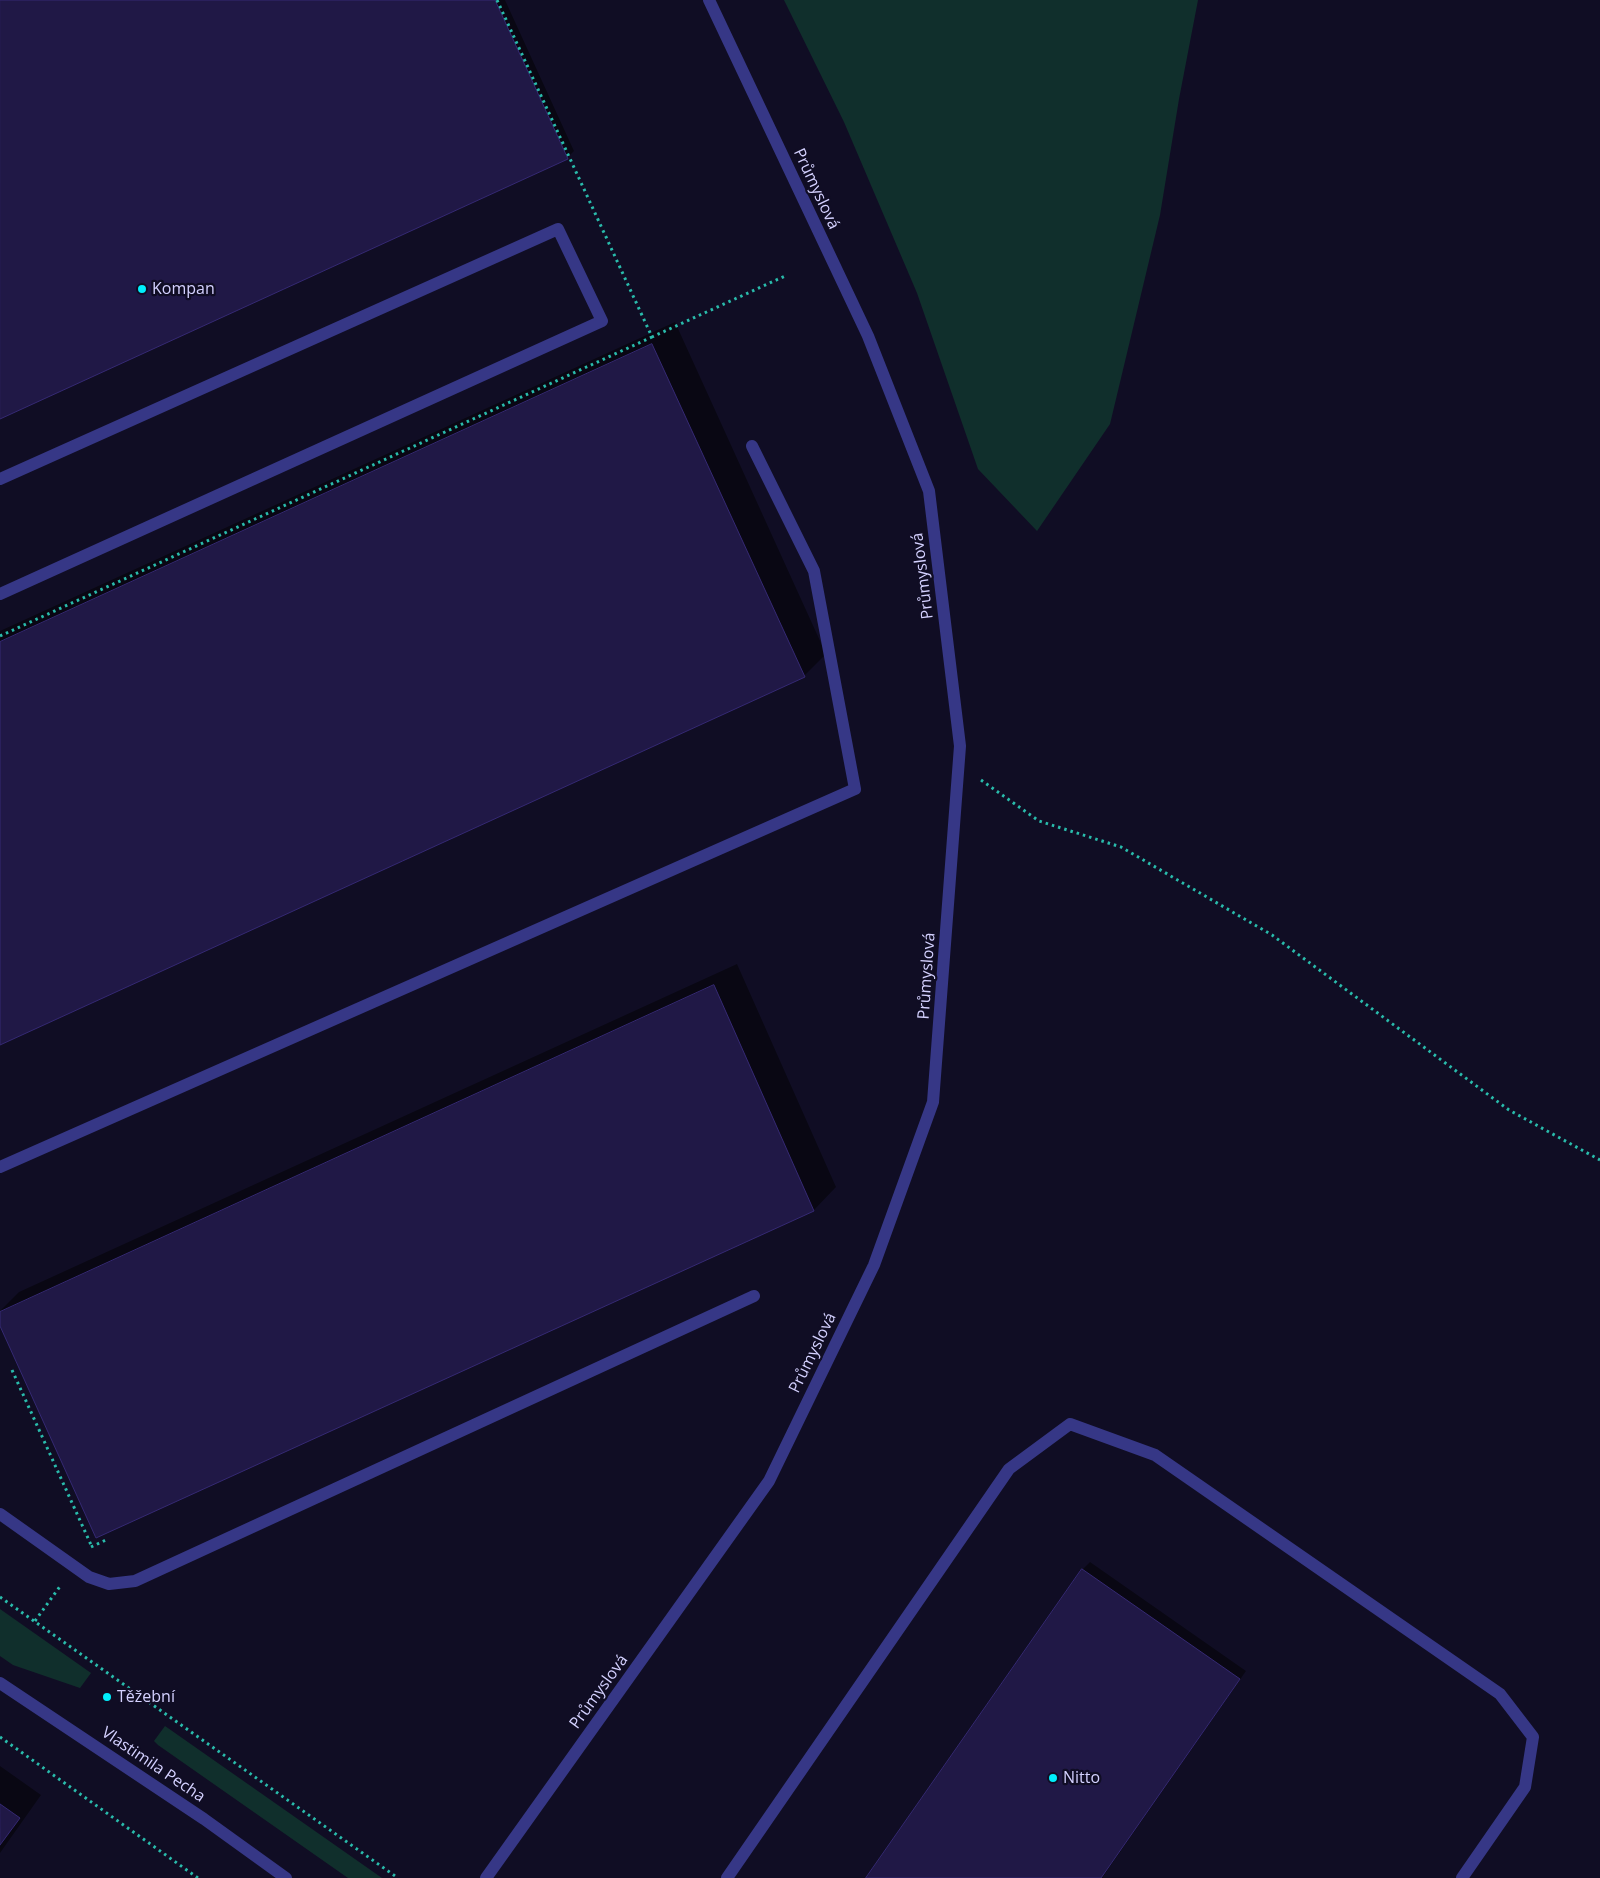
<!DOCTYPE html>
<meta charset="utf-8">
<style>
body{margin:0}
canvas{display:block;background:#100d24}
</style>
<canvas width="1600" height="1878"></canvas>
<script>
const c = document.querySelector('canvas').getContext('2d');
c.lineJoin = 'round';
function paint(path, color) { c.fillStyle = color; c.fill(path, 'evenodd'); }
function stroke(path, color, width, dash) { c.strokeStyle = color; c.lineWidth = width; c.lineCap = dash ? 'butt' : 'round'; c.setLineDash(dash || []); c.stroke(path); }
function drawText(font, color, halo, rows, align = 'center') {
  c.font = font + ' "Open Sans",sans-serif'; c.lineWidth = 4.5; c.setLineDash([]); c.textBaseline = 'middle'; c.strokeStyle = halo; c.fillStyle = color; for (const [text, x, y, turn = 0] of rows) {
    c.save(); c.translate(x, y); c.rotate((+turn || 0) * Math.PI / 180); c.textAlign = isNaN(turn) ? turn : align; if (halo) c.strokeText(text, 0, 0); c.fillText(text, 0, 0); c.restore();
  }
}
paint(new Path2D(`
 M784,0h414l-19,99 -19,116 -50,209 -73,107 -59,-62 -61,-176 -73,-171z
 M0,1609l91,64 -11,15 -67,-23 -13,-9z
 M165,1726l217,152h-34l-190,-133 -4,-4z`), '#102f2c');
paint(new Path2D(`
 M0,0h505l69,151 -7,7 -567,260z
 M675,322l151,332 -22,22 -804,368v-413z
 M737,964l99,223 -22,23 -717,326 -97,-213v-12l19,-19z
 M1090,1562l156,109 -144,207h-235l216,-309z
 M0,1766l41,29 -41,58z`), '#0007');
const building = new Path2D(`
 M0,0h495l73,159 -568,260z
 M652,344l153,333 -805,368v-403z
 M714,985l100,226 -718,327 -96,-212v-14z
 M1082,1569l158,110 -139,199h-235z
 M0,1804l20,14 -20,27z`);
paint(building, '#201846');
stroke(building, '#352973', 1);
stroke(new Path2D(`
 M497,0l155,337 133,-61
 M0,636l652,-299
 M981,780l58,41 82,26 151,88 237,175 91,50
 M12,1370l80,177
 M91,1547l15,-7
 M0,1597l398,281
 M35,1621l26,-36
 M0,1737l198,141`), '#29bbab', 3, [2.5, 4]);
stroke(new Path2D(`
 M0,479l558,-250 44,92 -602,273
 M0,1167l855,-378 -41,-218 -62,-125
 M0,1514l89,63 20,7 26,-3 619,-285
 M0,1683l204,136 82,59
 M486,1878l283,-397 105,-216 59,-163 27,-356 -31,-255 -61,-155 -159,-336
 M727,1878l282,-409 61,-45 85,31 345,239 33,43 -8,50 -63,91`), '#363786', 12);
for (const [x, y, r, color] of [
 [142,289,5,"#00eefc"],
 [107,1697,5,"#00eefc"],
 [1053,1778,5,"#00eefc"]
]) { const dot = new Path2D(); dot.arc(x, y, r, 0, 2 * Math.PI); c.fillStyle = color; c.fill(dot); stroke(dot, '#100d24', 2); }
drawText('16px', '#d4d1ff', '#100d24', [
 ["Průmyslová",816,189,65],
 ["Průmyslová",923,576,-97],
 ["Průmyslová",927,976,-86],
 ["Průmyslová",813,1353,-64],
 ["Průmyslová",599,1692,-54],
 ["Vlastimila Pecha",153,1765,34]
]);
drawText('16px', '#d4d1ff', '#100d24', [
 ["Kompan",152,289],
 ["Těžební",117,1697],
 ["Nitto",1063,1778]
], 'left');
</script>
